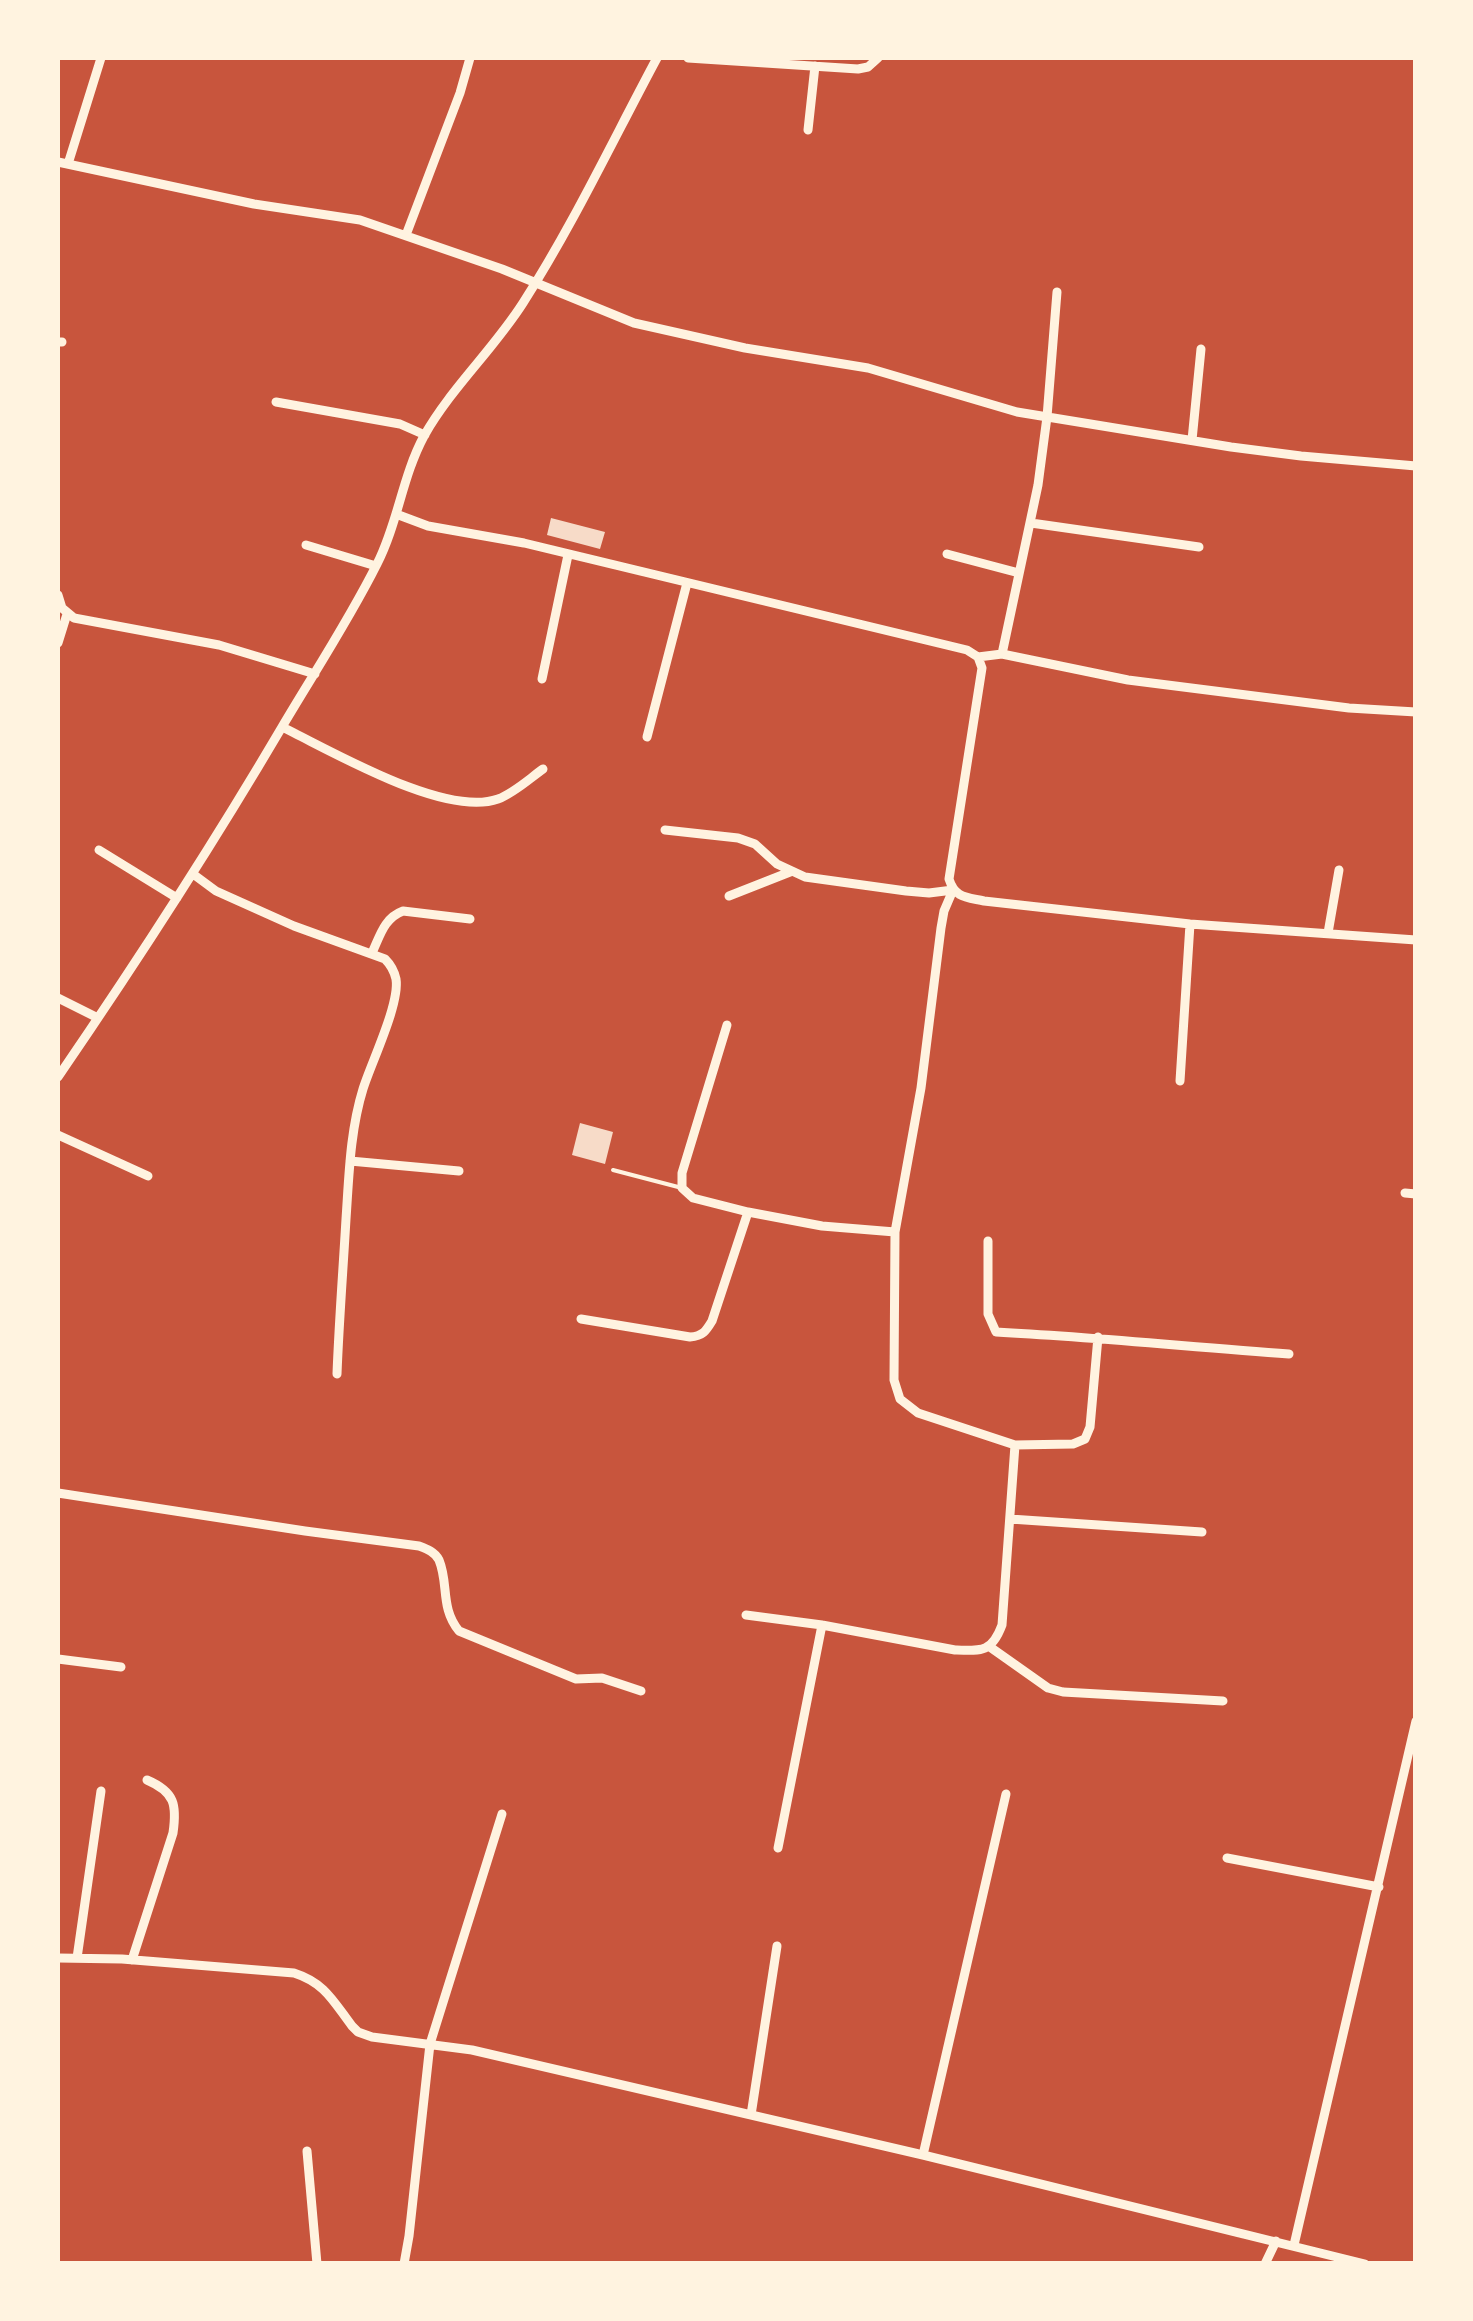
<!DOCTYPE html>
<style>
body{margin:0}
#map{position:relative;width:1473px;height:2321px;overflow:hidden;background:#c8553d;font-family:"Space Grotesk",sans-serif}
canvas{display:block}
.frame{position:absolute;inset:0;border:60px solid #fff3e0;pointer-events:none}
</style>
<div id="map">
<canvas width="1473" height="2321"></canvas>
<div class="frame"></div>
</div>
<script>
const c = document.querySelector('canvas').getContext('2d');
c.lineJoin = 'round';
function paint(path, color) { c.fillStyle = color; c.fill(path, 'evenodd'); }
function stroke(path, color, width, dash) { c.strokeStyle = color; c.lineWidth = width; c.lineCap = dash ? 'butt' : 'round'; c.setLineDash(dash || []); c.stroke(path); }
paint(new Path2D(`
 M551,518l54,14 -5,17 -53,-14z
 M580,1123l33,9 -8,32 -33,-9z`), '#f7dbc8');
stroke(new Path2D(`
 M613,1170l69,18`), '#fff3e0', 4);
stroke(new Path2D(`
 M688,58l170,11 10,-2 10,-9
 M808,130l7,-64
 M58,162l196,42 106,16 142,49 132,54 111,25 123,20 149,44 214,35 70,9 115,10
 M68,164l33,-106
 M406,235l54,-142 10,-35
 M58,342h4
 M276,402l124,22 25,11
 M1192,440l9,-91
 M396,514l32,12 96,17 443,107 11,7 4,11 -33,211c6,19 17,18 35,22l206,23 226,16
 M1031,523l168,24
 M306,545l70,21
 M947,554l72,19
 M58,595l4,13 12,10 145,27 96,29
 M58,643l9,-29
 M1002,654l36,-169 9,-68 10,-125
 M978,657l24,-3 126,26 221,28 67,4
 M542,679l26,-124
 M282,727c50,24 163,91 216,72 16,-6 31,-20 45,-30
 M647,737l40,-154
 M665,830l73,8 17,6 22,20 28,13 101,14 23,2 24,-3 -9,21 -3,17 -20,160 -26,144 -1,148 6,19 18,14 97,32 -13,180c-10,27 -20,26 -47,25l-133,-25 -76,-10
 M99,850l78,48
 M193,874l23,17 78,35 91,33c6,6 9,11 11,20 4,25 -25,84 -33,110 -13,42 -14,87 -17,130 -3,52 -7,103 -9,155
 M729,896l61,-24
 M1328,933l11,-63
 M372,953c8,-17 12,-35 31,-42l67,8
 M58,998l40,20
 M727,1025l-45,148v15l11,10 55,14
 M58,1077c78,-114 154,-231 224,-350 32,-54 67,-107 95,-163 21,-41 25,-87 47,-128 27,-48 69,-86 99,-133 50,-78 90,-163 134,-245
 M1180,1081l10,-157
 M58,1135l90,41
 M350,1161l109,10
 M1405,1193l11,1
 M988,1241v73l8,18c98,5 195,15 293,22
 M581,1319l109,18c13,-1 16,-6 22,-16l36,-109 74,14 73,6
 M1015,1445l58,-1 12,-5 5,-12 8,-90
 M58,1493l247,38 114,15c8,3 16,6 20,14 10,24 1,48 20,71l117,48 26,-1 39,13
 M1010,1519l192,13
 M990,1647l58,41 15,4 160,9
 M58,1659l63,8
 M778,1848l44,-223
 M1227,1858l152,29
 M58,1958l64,1 172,14c31,10 39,28 58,53l6,6 14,5 100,13 451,105 442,109
 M77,1958l24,-167
 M132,1960l41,-127c4,-28 2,-41 -26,-53
 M751,2115l26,-169
 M307,2151l10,113
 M923,2155l83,-361
 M1294,2245l122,-524
 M404,2264l5,-28 21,-192 72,-230
 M1265,2264l11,-23`), '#fff3e0', 9);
</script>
